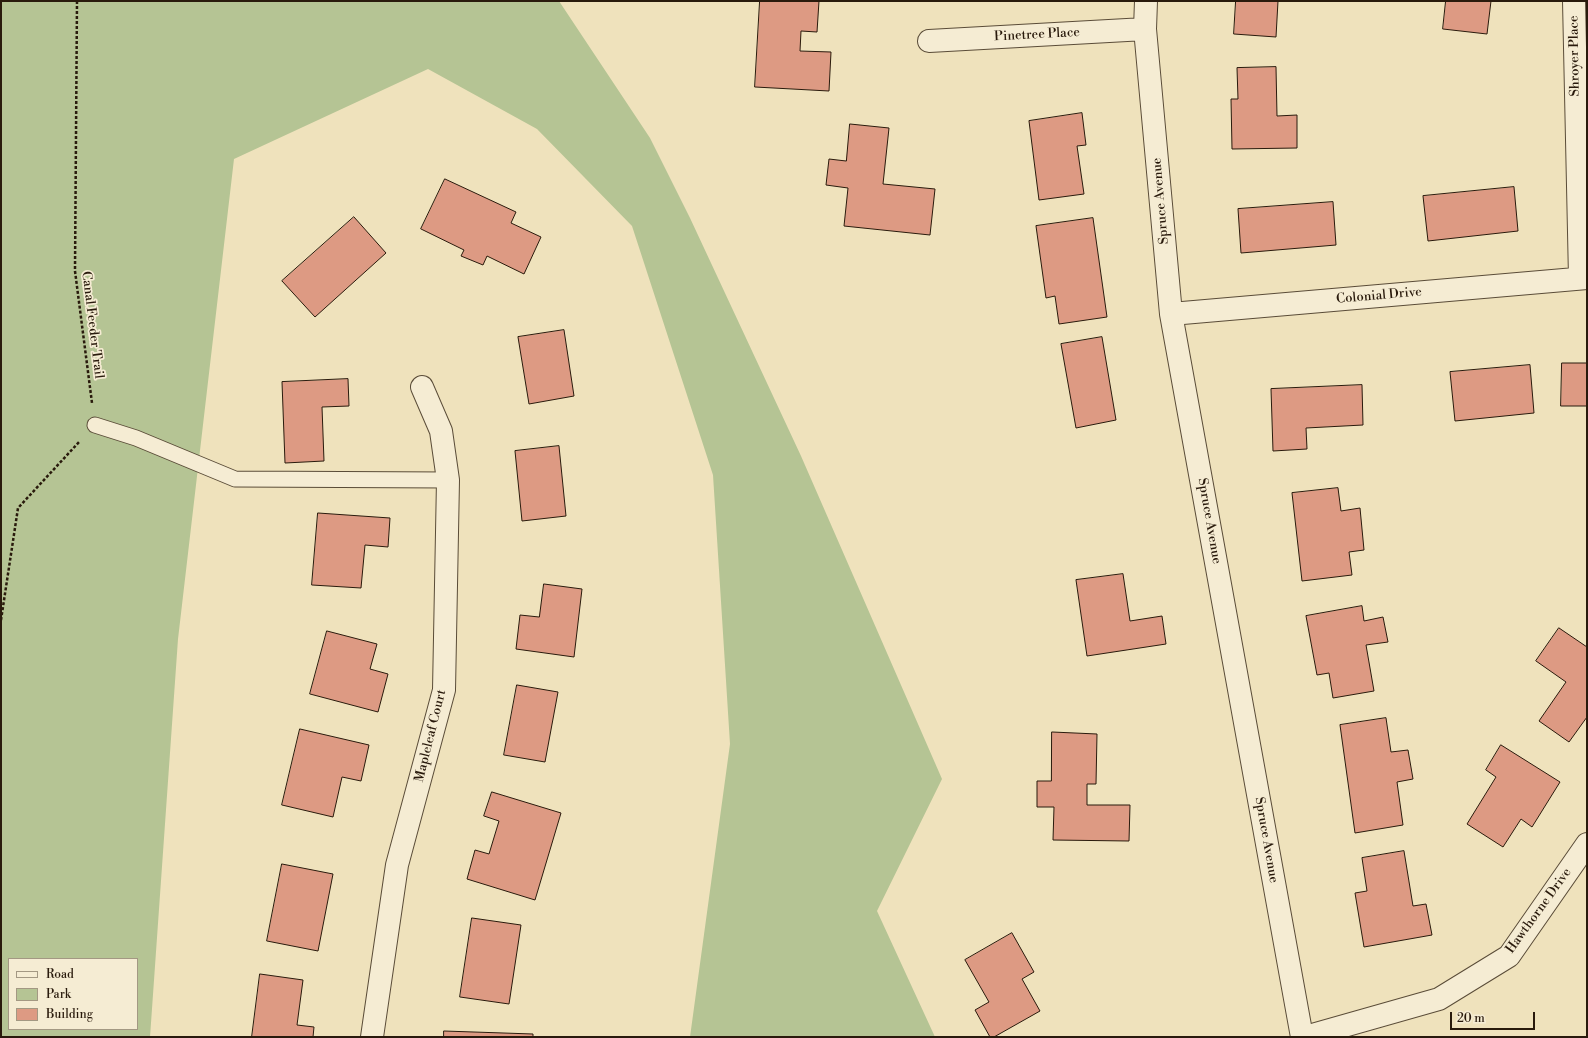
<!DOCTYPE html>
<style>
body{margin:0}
#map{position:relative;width:1588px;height:1038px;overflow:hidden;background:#efe2bc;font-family:"Libre Bodoni",serif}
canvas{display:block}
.frame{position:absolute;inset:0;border:2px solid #291a0c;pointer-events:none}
.legend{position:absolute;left:8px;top:958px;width:130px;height:72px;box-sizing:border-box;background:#f5ecd3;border:1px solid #a39883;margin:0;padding:5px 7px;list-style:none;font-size:12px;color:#291a0c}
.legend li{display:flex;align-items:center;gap:8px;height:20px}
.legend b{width:20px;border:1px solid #a39883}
.scale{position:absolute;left:1450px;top:1012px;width:85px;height:18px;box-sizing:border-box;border:2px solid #291a0c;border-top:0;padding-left:5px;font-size:12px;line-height:14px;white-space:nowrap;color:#291a0c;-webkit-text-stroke:3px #f5ecd3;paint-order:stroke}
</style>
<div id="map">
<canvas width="1588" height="1038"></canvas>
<div class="frame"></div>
<ul class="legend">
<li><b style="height:5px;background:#f5ecd3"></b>Road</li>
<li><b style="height:11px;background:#b5c494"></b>Park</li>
<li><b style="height:11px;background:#dd9a83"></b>Building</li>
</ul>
<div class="scale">20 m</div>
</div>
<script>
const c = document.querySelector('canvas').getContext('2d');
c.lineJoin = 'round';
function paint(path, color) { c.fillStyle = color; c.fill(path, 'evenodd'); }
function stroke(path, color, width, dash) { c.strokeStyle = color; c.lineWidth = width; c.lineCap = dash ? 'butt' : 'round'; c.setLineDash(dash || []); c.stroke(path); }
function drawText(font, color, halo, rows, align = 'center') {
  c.font = font + ' "Libre Bodoni",serif'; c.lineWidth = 3.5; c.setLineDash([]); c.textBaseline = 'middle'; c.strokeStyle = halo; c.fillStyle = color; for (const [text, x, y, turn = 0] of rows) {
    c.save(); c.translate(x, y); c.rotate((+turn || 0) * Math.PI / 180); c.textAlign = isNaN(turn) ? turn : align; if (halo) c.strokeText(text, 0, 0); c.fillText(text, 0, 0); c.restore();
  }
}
paint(new Path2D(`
 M1,1h558l91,137 40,80 111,238 141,323 -65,132 58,126h-245l40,-293 -17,-269 -81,-249 -95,-97 -109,-60 -194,90 -56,480 -28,398h-149zM9,959h128v70h-128z`), '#b5c494');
const building = new Path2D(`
 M760,1h59l-2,31 -16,-1 -1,20 31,1 -2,39 -74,-4z
 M1236,1h42l-2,36 -42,-3z
 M1446,1h45l-4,33 -44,-5z
 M1276,67l1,49 20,-1v33l-65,1 -1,-50h7l-1,-31z
 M1082,113l4,32 -9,1 7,48 -45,6 -10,-79z
 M850,124l39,4 -6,56 52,5 -5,46 -86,-9 4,-38 -22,-3 3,-26 17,2z
 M445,179l71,33 -5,11 30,14 -17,37 -37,-18 -4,9 -22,-9 3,-6 -43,-21z
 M1514,187l4,44 -90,10 -5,-45z
 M1333,202l3,43 -95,8 -3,-44z
 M354,217l32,36 -71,64 -33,-36z
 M1093,218l14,99 -48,7 -4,-28 -9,2 -10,-72z
 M564,330l10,66 -45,8 -11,-67z
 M1102,337l14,83 -40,8 -15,-84z
 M1562,363h25v43h-26z
 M1530,365l4,48 -79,8 -5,-49z
 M348,379l1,27 -27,1 2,54 -39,2 -3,-81z
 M1362,385l1,40 -57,3 1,21 -34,2 -2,-62z
 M559,446l7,70 -44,5 -7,-70z
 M1338,488l3,23 19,-3 4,42 -15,2 3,23 -50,6 -10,-88z
 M318,513l72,5 -2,29 -23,-2 -4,43 -49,-3z
 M1123,574l7,47 32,-5 4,28 -79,12 -11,-76z
 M544,584l38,5 -8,68 -58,-8 4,-34 19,2z
 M1362,606l2,15 19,-4 5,25 -22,3 8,46 -41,7 -4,-25 -12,2 -11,-59z
 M1559,628l28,19v70l-18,25 -30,-21 27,-39 -30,-21z
 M327,631l50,13 -7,25 18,5 -10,38 -68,-18z
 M517,685l41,7 -13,70 -41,-7z
 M1386,718l5,34 17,-2 5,29 -16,3 6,43 -48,8 -15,-108z
 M300,729l69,16 -8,36 -19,-4 -9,40 -51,-12z
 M1052,732l45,2 -1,50h-9v21h43l-1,36 -76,-1 1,-33h-17v-26h14z
 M1501,745l59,37 -28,45 -11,-8 -18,28 -36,-23 29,-47 -10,-7z
 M492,792l69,21 -26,87 -68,-21 8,-29 14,4 10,-33 -15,-5z
 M1404,851l9,55 13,-2 6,31 -68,12 -9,-54 12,-2 -5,-33z
 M282,864l51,10 -15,77 -51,-10z
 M472,918l49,7 -12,79 -49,-7z
 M1012,933l22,39 -12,7 18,32 -46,26h-4l-15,-27 14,-8 -24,-42z
 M260,974l43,6 -6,45 17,2 -1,10h-61z
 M444,1031l89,3v3h-89z`);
paint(building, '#dd9a83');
stroke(building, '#291a0c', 1);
const service = new Path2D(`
 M95,425l41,13 99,41 213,1`);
const minor = new Path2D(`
 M1146,1l-1,28 26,285 131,723
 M1574,1l6,277
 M929,41l216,-12
 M1171,314l416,-36
 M372,1037l25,-172 47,-175 4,-210 -7,-49 -19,-44
 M1305,1037l134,-38 70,-43 78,-112`);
stroke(service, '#5a4c38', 17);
stroke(minor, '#5a4c38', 24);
stroke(new Path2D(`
 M77,1l-2,270 17,132
 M1,620l17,-112 62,-67`), '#291a0c', 2.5, [3, 2]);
stroke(service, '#f5ecd3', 15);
stroke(minor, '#f5ecd3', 22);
drawText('13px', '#291a0c', '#f5ecd3', [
 ["Pinetree Place",1037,35,-3],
 ["Shroyer Place",1575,56,-91],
 ["Spruce Avenue",1161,201,-95],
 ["Colonial Drive",1379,296,-5],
 ["Canal Feeder Trail",92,325,83],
 ["Spruce Avenue",1209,521,80],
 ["Mapleleaf Court",431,736,-76],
 ["Spruce Avenue",1266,840,80],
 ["Hawthorne Drive",1539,911,-54]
]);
</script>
